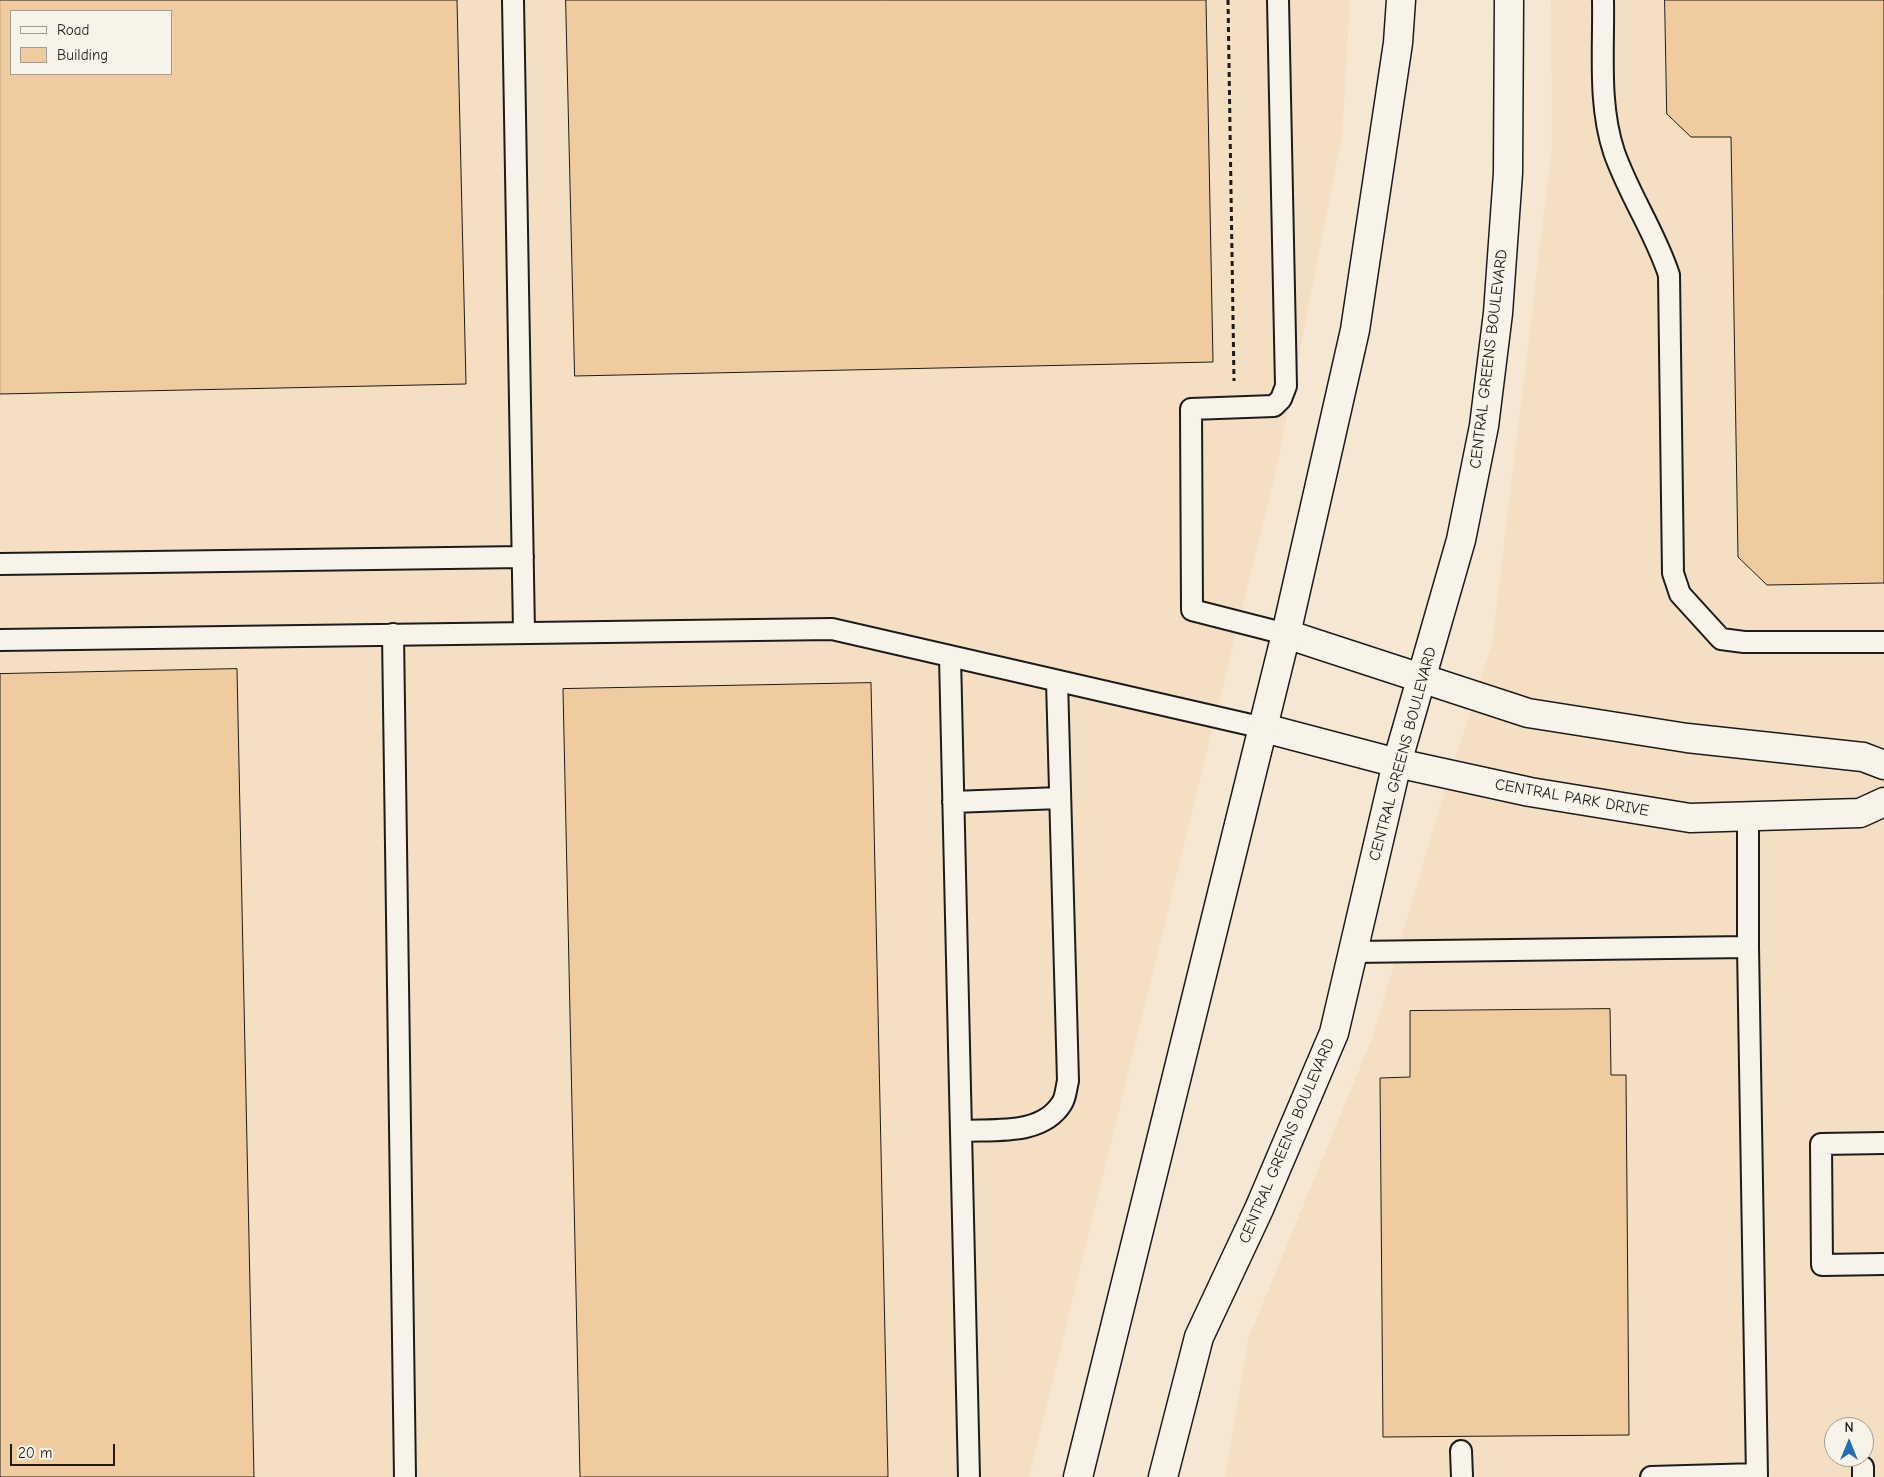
<!DOCTYPE html>
<style>
body{margin:0}
#map{position:relative;width:1884px;height:1477px;overflow:hidden;background:#f5e7d2;font-family:"Comic Neue",sans-serif}
canvas{display:block}
.legend{position:absolute;left:10px;top:10px;width:162px;height:65px;box-sizing:border-box;background:#f7f3e8;border:1px solid #9f9d96;margin:0;padding:6px 9px;list-style:none;font-size:15px;color:#1c1c1c}
.legend li{display:flex;align-items:center;gap:10px;height:25px}
.legend b{width:25px;border:1px solid #9f9d96}
.north{position:absolute;left:1824px;top:1417px;width:50px;height:50px;box-sizing:border-box;background:#f7f3e8;border:1px solid #9f9d96;border-radius:50%;rotate:0deg;font-size:14px;font-weight:700;line-height:20px;text-align:center;color:#1c1c1c}
.north::after{content:'';display:block;margin:auto;width:18px;height:22px;background:#1f6fb2;clip-path:polygon(50% 0,100% 100%,50% 72%,0 100%)}
.scale{position:absolute;left:10px;top:1444px;width:105px;height:22px;box-sizing:border-box;border:2px solid #1c1c1c;border-top:0;padding-left:6px;font-size:15px;line-height:18px;white-space:nowrap;color:#1c1c1c;-webkit-text-stroke:4px #f7f3e8;paint-order:stroke}
</style>
<div id="map">
<canvas width="1884" height="1477"></canvas>
<ul class="legend">
<li><b style="height:6px;background:#f7f3e8"></b>Road</li>
<li><b style="height:14px;background:#f0cba0"></b>Building</li>
</ul>
<div class="north">N</div>
<div class="scale">20 m</div>
</div>
<script>
const c = document.querySelector('canvas').getContext('2d');
c.lineJoin = 'round';
function paint(path, color) { c.fillStyle = color; c.fill(path, 'evenodd'); }
function stroke(path, color, width, dash) { c.strokeStyle = color; c.lineWidth = width; c.lineCap = dash ? 'butt' : 'round'; c.setLineDash(dash || []); c.stroke(path); }
function drawText(font, color, halo, rows, align = 'center') {
  c.font = font + ' "Comic Neue",sans-serif'; c.lineWidth = 4; c.setLineDash([]); c.textBaseline = 'middle'; c.strokeStyle = halo; c.fillStyle = color; for (const [text, x, y, turn = 0] of rows) {
    c.save(); c.translate(x, y); c.rotate((+turn || 0) * Math.PI / 180); c.textAlign = isNaN(turn) ? turn : align; if (halo) c.strokeText(text, 0, 0); c.fillText(text, 0, 0); c.restore();
  }
}
paint(new Path2D(`
 M0,0h1350l-8,136 -65,330 -248,1011h-1029zM11,11h160v63h-160z
 M1551,0h333v1477h-659l24,-140 124,-301 62,-213 57,-180 60,-495zM1834,1427h30v30h-30z`), '#f4dfc3');
const building = new Path2D(`
 M0,0h457l9,384 -466,10zM11,11h160v63h-160z
 M566,0h640l7,362 -638,14z
 M1665,0h219v583l-117,2 -29,-28 -7,-420h-40l-24,-23z
 M237,669l17,808h-254v-803z
 M871,683l17,794h-308l-17,-788z
 M1610,1009l1,66h15l3,360 -246,2 -3,-359 30,-1v-66z`);
paint(building, '#f0cba0');
stroke(building, '#1c1c1c', 1);
const service = new Path2D(`
 M513,0l11,632
 M1278,0l8,386 -5,13 -7,7 -83,3 1,201 94,24
 M1603,0c1,50 -5,104 11,152 15,43 41,80 55,123l4,298 7,21 41,45 23,3h140
 M0,564l523,-7
 M393,634l12,843
 M0,640l832,-11 432,99
 M950,657l19,820
 M953,802l107,-4
 M1748,816v131
 M1353,952l395,-5 9,530
 M961,1131c33,-2 81,5 101,-28 4,-6 4,-15 6,-22l-11,-400
 M1884,1143l-63,1 1,121 62,-1
 M1461,1451l1,26
 M1863,1467v10
 M1651,1477l106,-3`);
const minor = new Path2D(`
 M1286,634l242,79 159,25 176,19 21,8
 M1264,728l133,35 133,29 160,26 170,-5 24,-11`);
const tertiary = new Path2D(`
 M1078,1477l208,-843 69,-304 43,-287 3,-43
 M1163,1477l36,-140 60,-128 75,-176 63,-270 64,-223 23,-114 14,-113 10,-140 1,-173`);
stroke(service, '#1c1c1c', 24);
stroke(minor, '#1c1c1c', 31);
stroke(tertiary, '#1c1c1c', 31);
stroke(new Path2D(`
 M1228,0l6,381`), '#1c1c1c', 3, [5, 4]);
stroke(service, '#f7f3e8', 20);
stroke(minor, '#f7f3e8', 28);
stroke(tertiary, '#f7f3e8', 28);
drawText('16px', '#1c1c1c', '#f7f3e8', [
 ["CENTRAL GREENS BOULEVARD",1489,359,-83],
 ["CENTRAL GREENS BOULEVARD",1403,754,-75],
 ["CENTRAL PARK DRIVE",1572,798,10],
 ["CENTRAL GREENS BOULEVARD",1287,1141,-67]
]);
</script>
